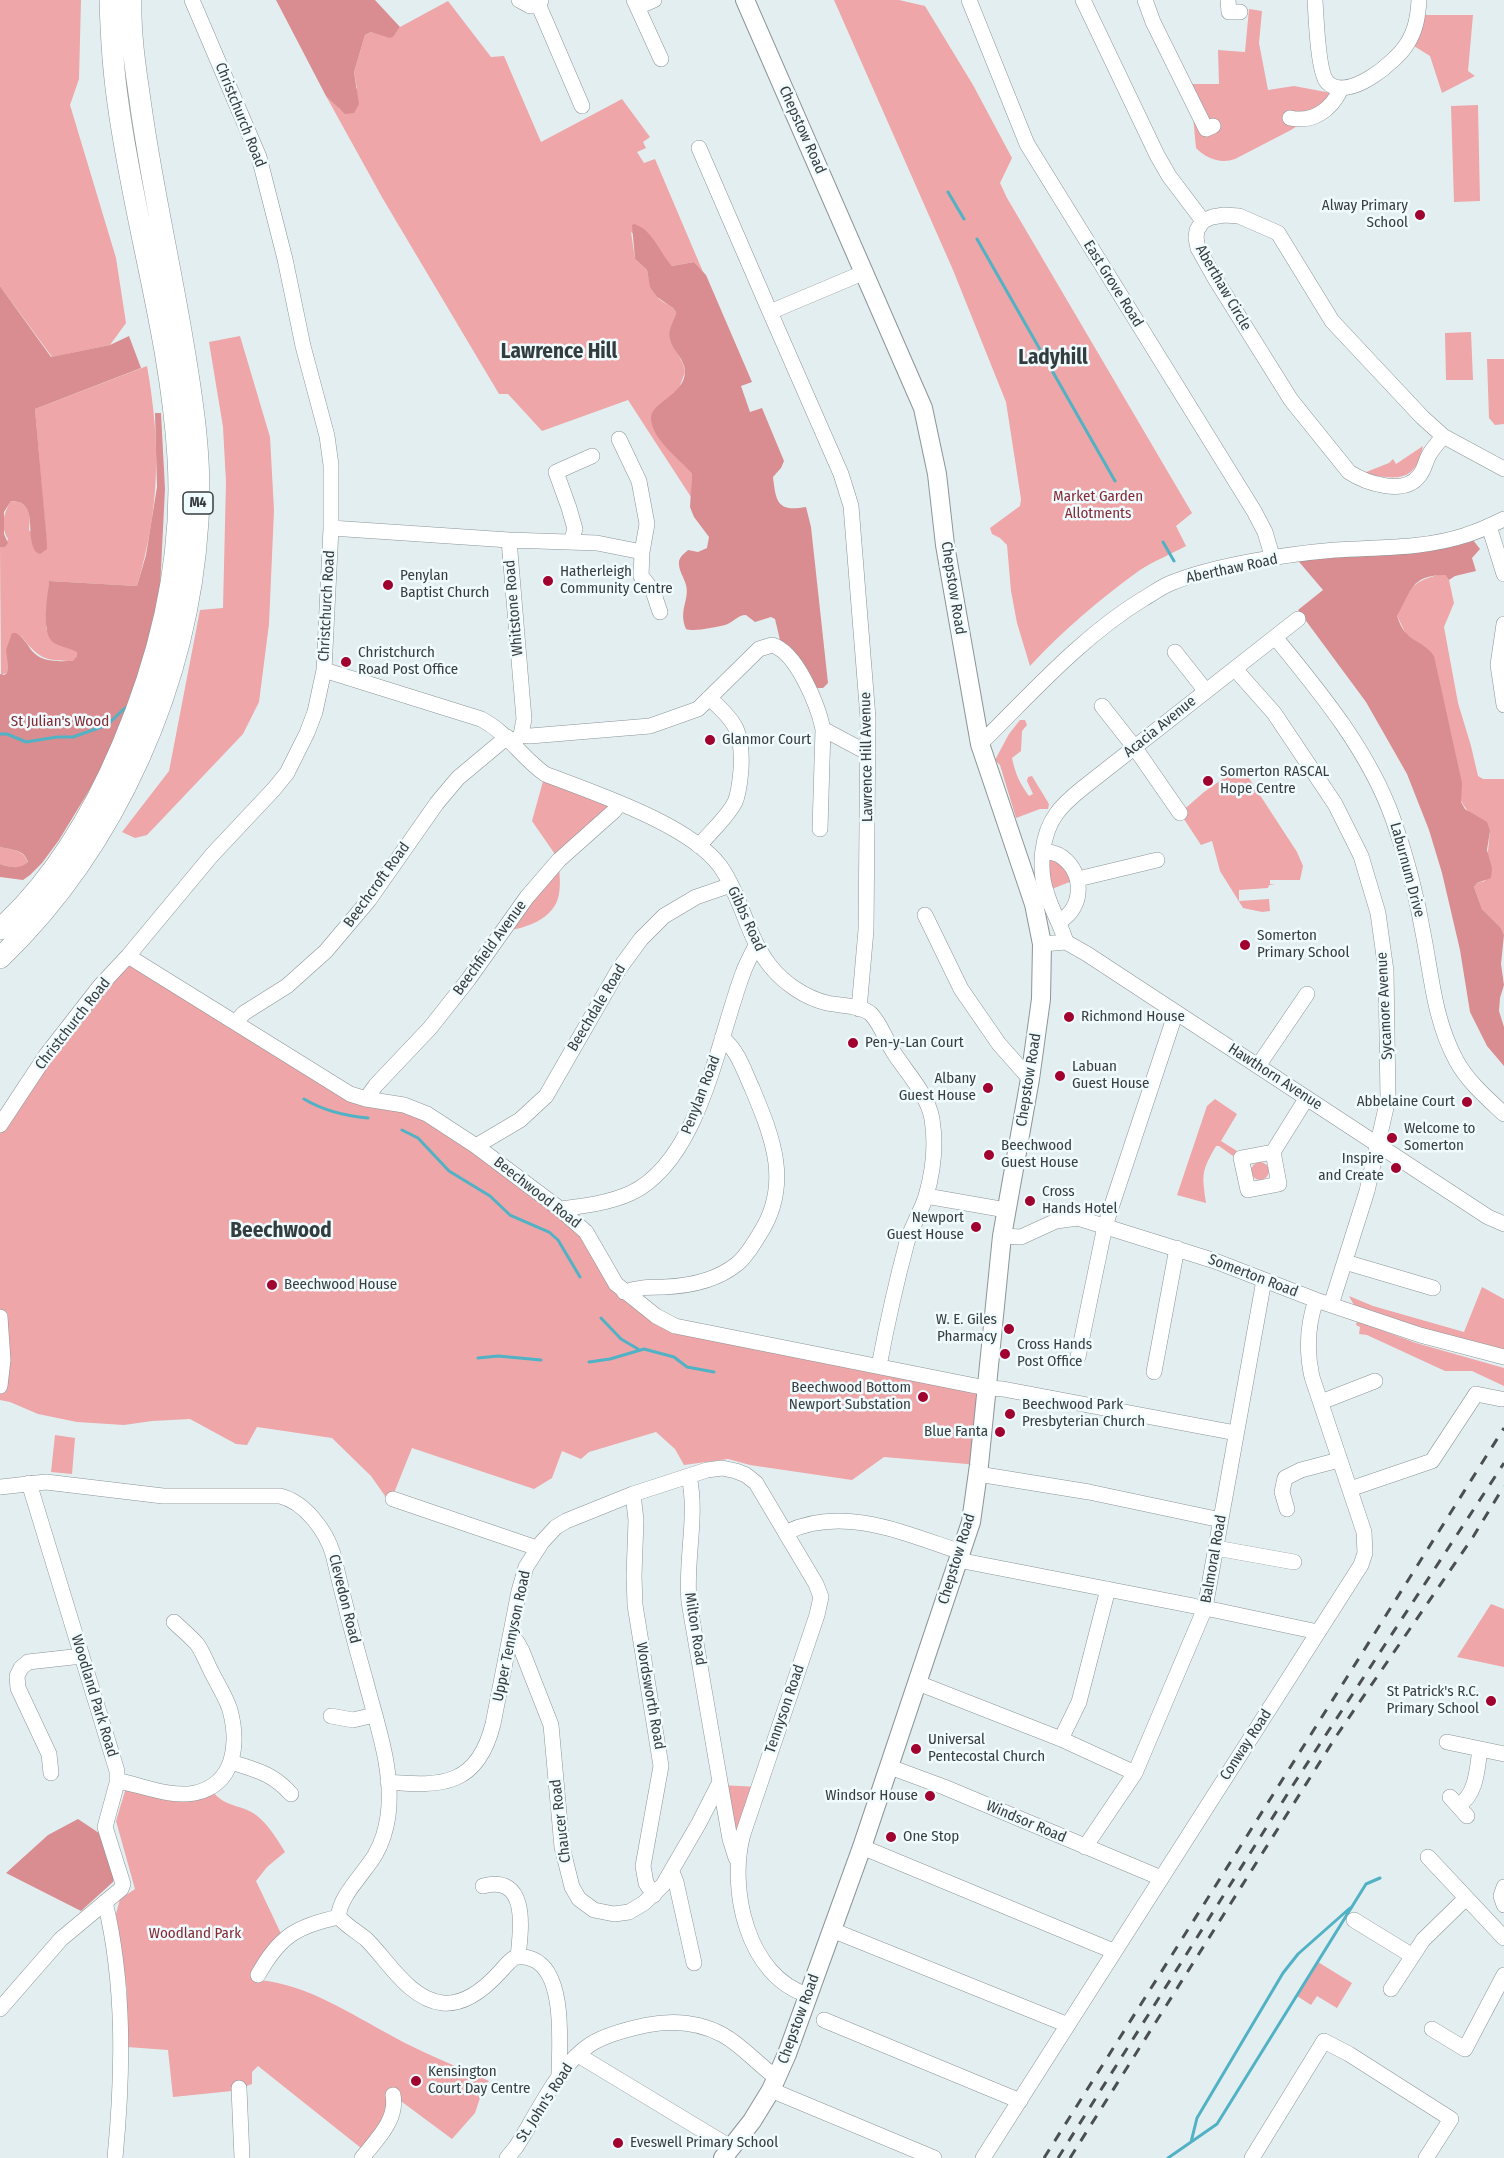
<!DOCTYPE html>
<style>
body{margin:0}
canvas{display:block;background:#e3eef0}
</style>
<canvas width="1504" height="2158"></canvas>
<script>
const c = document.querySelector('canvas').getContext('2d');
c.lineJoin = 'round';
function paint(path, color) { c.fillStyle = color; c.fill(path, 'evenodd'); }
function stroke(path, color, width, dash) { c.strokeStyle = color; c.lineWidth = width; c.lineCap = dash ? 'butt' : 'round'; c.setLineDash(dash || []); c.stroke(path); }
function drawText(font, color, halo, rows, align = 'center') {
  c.font = font + ' "Fira Sans Condensed",sans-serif'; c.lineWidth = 5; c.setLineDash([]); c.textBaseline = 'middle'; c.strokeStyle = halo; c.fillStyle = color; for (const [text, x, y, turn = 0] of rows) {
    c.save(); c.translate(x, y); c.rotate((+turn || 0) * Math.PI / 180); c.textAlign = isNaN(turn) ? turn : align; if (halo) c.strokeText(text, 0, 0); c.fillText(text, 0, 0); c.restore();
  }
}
paint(new Path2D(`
 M0,0h81l-2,79 -9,26 46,153 10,65 -16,22 -58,12 -52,-71z
 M834,0h65l26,6 48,79 39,73 -12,25 7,15 185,315 -16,13 10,20c-15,8 -32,15 -46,24 -39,28 -78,61 -110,96l-13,-43 -6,-32 -4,-46 -7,-7 -8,-4 -2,-6 30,-22 1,-7 -15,-97 -53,-132z
 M448,1l43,56 13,-1 37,86 81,-43 28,38 -7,5 3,6 -9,4 7,11 11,-4 48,113 -9,-10 -22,4 -41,-34 4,27 12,11c1,9 6,23 12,29 6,5 13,6 17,13l-6,27 13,25 2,8 -7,19 -7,6 -13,39 34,38 -1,23 -63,-97 -86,31 -34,-37h-9l-116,-195 -57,-103 8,5 6,9 17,-22 -3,-16 11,-37 6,-3 23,4 6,-9z
 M1249,9l13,2 -3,32 9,47 26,-4 37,7 -9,17 -31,20 -56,29c-14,5 -28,0 -39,-11l-6,-64h29l-1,-34 27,2z
 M1423,15h50l-5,56 7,5 -33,17 -12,-37 -16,-10z
 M1478,105l2,96 -26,1 -3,-96z
 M1471,332l2,48h-27l-1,-47z
 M240,336l30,101 4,73 -5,114 -10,78 -16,32 -96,101 -12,3 -13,-6 47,-61 31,-161 23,-2 3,-126 -3,-55 -14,-85z
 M1487,359h17v65l-9,1 -6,-7z
 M147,366c14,80 13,141 -10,220l-88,-5 -3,48 32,23 -1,4 -3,5c-29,0 -35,-2 -53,-25l-13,29 -1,8 -6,2 -1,-128h5l3,-8c-8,-13 -4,-27 3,-38 18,0 20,14 18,29l18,19 -12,-140z
 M1423,446c-8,40 -29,32 -62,28l28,-11 4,-4 3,5z
 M1438,575h7l4,5 5,23 -10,24 14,76 13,43 7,30 5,3h21v156l-3,-7 -19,-19 -8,-22 3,-4 8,-2 5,-50c-9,-9 -23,-18 -29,-30l-41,-156 -14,-11 -9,-18c15,-26 10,-33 41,-41z
 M1020,720h5l2,5 -5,6 -1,20 -9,7c3,15 8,26 17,38l4,-2 -6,-13 1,-4 4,-1 17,28 -1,5h-8l-24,9 -16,-53 -5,-5 14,-26z
 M1241,766l56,86 6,14 -3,14h-30v4l5,1h-6l-1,3 -29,2v11l30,-2 1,12 -8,1 -19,-4 -23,-37 -8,-30 -11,4 -21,-32 24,-21z
 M545,774l75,29 -61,57c0,11 2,23 0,34 -4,25 -34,35 -56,37l56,-71 -27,-39z
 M0,847c12,3 24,2 28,16 -9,7 -17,4 -28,1z
 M1048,857l12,5 12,19 -20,8 -2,-4z
 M128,956l208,129 68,20 156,104 49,65 47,42 330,72 -7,77 -95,-8 -32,23 -102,-15 -22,-6 -44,6 -9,-16 -19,-17 -67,20 -8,7 -19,-8 -10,27 -18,11 -122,-41 -22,55 -19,-27 -39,-38 -75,-11 -10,18 -11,-1 -46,-25 -38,2 -28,4 -47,-3 -39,-8 -28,-12 -10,-2v-275z
 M1215,1099l22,15 -16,27 16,10 -4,5 -14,-10h-3c-15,26 -14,28 -10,57l-29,-8 30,-89z
 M1251 1171a9 9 0 1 1 18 0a9 9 0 1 1-18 0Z
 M1482,1287l22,12v54l-149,-46 -6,-11 24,10 91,26z
 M1357,1321l59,22 88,25v18l-32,-15h-27l-78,-36 -8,-1 1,-7 -4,-2z
 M55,1435l20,3 -3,36 -21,-2z
 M1491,1604l13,5v58l-47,-10z
 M720,1785l39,2 -20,60z
 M131,1789l83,4c11,14 29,12 42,22 12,9 21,24 29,37l-18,15 -11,14 28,59 -24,40c48,5 91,34 132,56 30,17 65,30 97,45l-6,8 -8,24 -23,26 -58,-43 -28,56 -108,-86 -6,6v12l-20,7 -59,6 -5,-47 -41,-3v-56l-11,-77 4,-15 15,-10 -19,-68 9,-30z
 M1318,1962l34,21 -15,25 -20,-12 -6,9 -14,-9z`), '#eea6a8');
paint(new Path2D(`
 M276,0h99l25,27 -6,9 -4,2 -19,-6 -6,3 -11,37 5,32 -5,9 -9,1 -19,-18z
 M634,224c18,5 26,29 38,42l22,-4 12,13 46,107 -11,4 9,26 12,-4 22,53 -3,7 -8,9c3,26 5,35 33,30l5,20 17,156 -5,5h-8l-27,-41 -8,-7 -5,-21 -4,-2 -16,5 -9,-7c-9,0 -13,8 -21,10 -9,2 -31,7 -39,4 -8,-19 4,-29 0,-44 -2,-8 -8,-15 -7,-24 2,-6 5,-7 9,-11l10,2 9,-4 2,-11 -15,-20 -4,-10 2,-33c-13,-16 -39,-33 -41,-55 -1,-17 33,-23 34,-47 0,-13 -13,-22 -15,-33 -3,-10 5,-18 6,-27l-3,-4 -16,-11 -7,-10 -3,-17 -12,-11 -3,-34z
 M0,286l51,71 59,-12 19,-9 12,32 -106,41 12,134v6l-7,5 -4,-2c-12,-16 4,-51 -25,-51l-7,11v22l4,9 -3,4h-5z
 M155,413h6l4,76 -5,100 -10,54 -29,87 -31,59 -31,51 -17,23 -12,12 -7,5 -23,-3v-13c11,3 19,6 28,-2 -4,-13 -16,-12 -28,-15v-173l4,1 3,-2 1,-8 -2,-15 6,-17h4c7,4 11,11 16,18 11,12 26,10 41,10l4,-5v-4c-7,-4 -16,-5 -23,-9 -14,-9 -6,-48 -5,-62l88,5 9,-31 11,-68z
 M1469,535l11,14 -8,9 4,13 -21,5 -6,4 -4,-5c-35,0 -33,16 -48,41 9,28 23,21 37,40l28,127 -1,19 4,7 22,13 3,9 -3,19 5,18 -1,10 -14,5 -3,4 8,22 19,19 3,7 -3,29 3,21 -4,13 -1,13 5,16v39l-17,-20 -17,-34 -10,-62 -18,-77 -13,-43 -22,-56 -41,-72 -68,-92 25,-20 -29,-34z
 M78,1819l21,14 15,44 -1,5 -32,29 -75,-38 42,-38z`), '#da8d90');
stroke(new Path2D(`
 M948,192l16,27
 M977,239l138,242
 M1163,542l11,19
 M0,734h7l19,8 31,-5h16l34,-12 18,-17
 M304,1099c20,12 42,17 64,19
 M402,1130l16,8 31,33 41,25 20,19 39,17 9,8 22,37
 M601,1318l20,21 17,10
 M478,1358l20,-2 43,4
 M589,1362l21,-3 34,-10 30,8 13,10 27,5
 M1191,2142l6,-24 86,-145 15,-19 52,-46
 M1168,2158l49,-34 149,-240 14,-6`), '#51b2c5', 3);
const minor = new Path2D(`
 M519,0l11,6h9l2,-6
 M634,0l27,59
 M969,0l58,144 227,367 11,21 8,27
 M1083,0l74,155 12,21 34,45
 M1145,0l8,22 53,107 7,-3
 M1228,0l1,12h11
 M1315,0c1,16 3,72 12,82 20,21 69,-20 80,-38 9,-14 11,-28 12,-44
 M539,6l43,100
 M638,7l16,-7
 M1290,118c23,5 41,-8 51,-29
 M699,148l71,164
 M1443,436c-4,6 -10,12 -14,19 -4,7 -4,14 -10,21 -15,20 -53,7 -70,-4l-58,-72 -75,-120 -18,-32 -2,-10 1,-8 6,-9 9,-4 12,-2 15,1 39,17 54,88 90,96 21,19 61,33
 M619,439l20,42 8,43 -5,28 -1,24 12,15 7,21
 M1489,526l15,48
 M331,528l178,12 15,179 -3,16 -6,6
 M509,540l88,3 45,9
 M571,542l4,-13 -6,-21 -13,-36 36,-16
 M1504,624l-6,41 6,40
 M1275,637c45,55 94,114 118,182 14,39 24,78 31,119 8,42 11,83 32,122 11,21 31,38 48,54
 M1175,652l30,38
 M1235,669l39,44 61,91 26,52 17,57 8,58 2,128 -21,92 -36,114
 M324,670l157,49c27,14 40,38 64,55 49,19 144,50 175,92 22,31 27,72 51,101 14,17 35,31 56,36 13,3 34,2 44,11 10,10 15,27 23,39 13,20 34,42 38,66 4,25 1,53 -6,77 -5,16 -14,30 -19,46 -11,41 -20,82 -28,124
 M1102,706l33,42 45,65
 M521,735l9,1 120,-10 48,-17 61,-60 13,-4c25,7 46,61 51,84l45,24
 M980,744c51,-50 101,-107 163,-145 9,-5 18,-12 28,-16 43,-18 117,-29 164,-33 44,-3 89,-1 131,-15 13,-4 26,-10 38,-16
 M820,829l3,-100
 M699,846c11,-14 28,-28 36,-44 4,-9 5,-22 6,-32 2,-37 -4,-48 -32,-72
 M1044,851c6,1 13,2 18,6 22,16 22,50 -2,64
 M1078,879l79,-19
 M925,915l36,74 38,55 31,35
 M1066,942c-5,-17 -14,-31 -19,-48 -9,-24 -6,-60 10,-81 7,-10 17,-18 27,-26l214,-168
 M1042,944l24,-2 21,12 401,263 16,7
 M128,956l222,138 16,5 38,6 23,9 49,32 84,63 26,23 30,52 40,32 19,10 311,62 17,1 233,44
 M859,1009l7,-79 2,-212 -17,-212 -10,-32 -71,-162 95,-40
 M236,1022l8,-9 43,-27 39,-35 43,-51 68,-97 21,-25 49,-41
 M1258,1066l49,-72
 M366,1099l10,-14 54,-57 38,-48 59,-83 32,-37 55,-49 6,-8
 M0,1125l47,-71 53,-68 28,-30 84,-101 62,-66 13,-16 20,-40 8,-21 9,-42 7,-142v-63l-4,-29 -24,-90 -18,-87 -26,-102 -67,-157
 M476,1146l44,-26 26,-24 73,-127 22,-30 23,-23 32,-19 35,-12
 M1273,1152l-32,6 7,32 31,-6 -6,-32 33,-53
 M926,1196l80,14
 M560,1209c24,-3 49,-6 71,-16 69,-33 87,-154 112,-220 3,-9 9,-19 13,-28
 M1002,1236l19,1 35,-16 22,-3 137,43 101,39 104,35 84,22
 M1345,1262l88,26
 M624,1292c15,-5 26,-5 40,-5 26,-1 52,-6 73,-23 9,-7 16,-19 22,-29 33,-50 14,-97 -7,-147 -8,-17 -14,-38 -30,-50
 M0,1317l3,43 -3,26
 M1078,1357l27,-131 71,-214
 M1154,1372l23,-124
 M1321,1402l54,-21
 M978,1474l111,18 132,28
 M0,1487l46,-5 117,14h117c25,6 46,35 53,58 10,43 21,86 33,128 11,43 28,89 22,134 -2,14 -6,27 -13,39 -9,16 -38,44 -36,62
 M1350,1489l82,-28 44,-67 25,5
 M633,1494l3,26 -2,56 1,29 26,161 -18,100 3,17 8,12
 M393,1499l144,49
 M1287,1509l-5,-17 3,-14 16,-8 38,-10
 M787,1532c57,-27 119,2 174,20
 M1216,1548l78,14
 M958,1560l236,46
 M1205,1608l113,24
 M510,1636l7,6 5,9 29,74 11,122 10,40 7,12 15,11 20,4 15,-2 15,-9 19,-18 36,-62 21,-41 -31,-180c-4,-42 9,-85 0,-126
 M918,1683l143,56 74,34
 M331,1716l22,4 21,-5
 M1061,1739l18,-37 29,-113
 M1447,1742l57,12
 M231,1762c27,9 41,11 60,32
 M890,1767l54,20 217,91
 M51,1773l-2,-19 -31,-66 -1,-12 4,-8 7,-6 54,-6
 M118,1781c24,4 52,17 77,12 40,-9 44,-49 35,-83 -4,-13 -12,-25 -18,-37 -5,-9 -9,-21 -15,-29 -7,-8 -16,-15 -23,-22
 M388,1782c55,5 90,3 105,-58l26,-133 7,-24 16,-25 14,-15 10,-6 67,-27 74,-24 15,-2 14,3 10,4 10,8 60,101 5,13 -4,18 -74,219c-15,54 4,143 65,161
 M720,1782l10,57 6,19
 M1450,1797l17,19
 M1458,1806c19,-12 19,-37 22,-57
 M862,1847l251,104
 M1085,1847l50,-74 70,-165 59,-328
 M1428,1857l76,81
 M672,1872l4,10 18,81
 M483,1886c46,-12 38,43 35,71
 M1504,1887l-3,9 3,9
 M105,1902c20,82 18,172 10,256
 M339,1917c7,9 19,15 28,23 21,21 43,60 76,63 22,2 41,-14 55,-29 5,-5 10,-12 16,-16 6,-2 13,-1 18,1 35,13 27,90 27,119
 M1354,1920l57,35
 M832,1930l236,95
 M258,1975c21,-38 38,-49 81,-58
 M1391,1989l32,-49 43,-42
 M0,2009l61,-70 60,-50 2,-5 -18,-57 12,-44v-12l-88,-288
 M824,2020l196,81
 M1432,2029l33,20 39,-74
 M578,2055l154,93
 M239,2088l3,70
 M771,2090l163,68
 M362,2158c14,-18 36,-38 31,-63
 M507,2158l9,-11c21,-32 42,-82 75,-103 16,-10 37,-15 56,-19 27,-5 52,-3 76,10 20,11 35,30 54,43
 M983,2158l378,-593 4,-12 -1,-21 -52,-155c-6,-27 -5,-51 4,-77
 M1252,2158l72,-117 25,13 102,65 -25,39`);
const major = new Path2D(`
 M723,2158l29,-37 19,-31 16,-36 75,-207 109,-325 8,-57 23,-229 28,-157 11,-80 1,-55 -8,-40 -54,-160 -35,-199 -8,-71 -14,-66 -178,-408`);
const highway = new Path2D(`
 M0,929c54,-49 94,-117 122,-183 39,-91 62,-189 56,-288 -7,-120 -44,-236 -60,-355 -5,-34 -7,-68 -8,-103
 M0,958c117,-113 188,-275 198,-437 4,-59 -5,-119 -15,-178 -13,-79 -31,-157 -42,-236 -5,-35 -11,-71 -10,-107`);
stroke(minor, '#8b9597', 16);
stroke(major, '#8b9597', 20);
stroke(highway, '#8b9597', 22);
stroke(minor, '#fff', 15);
stroke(major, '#fff', 18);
stroke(highway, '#fff', 21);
stroke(new Path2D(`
 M1044,2158l460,-730
 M1058,2158l237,-376 209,-319
 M1070,2158l267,-423 136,-198 31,-51`), '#4b4f50', 3, [10, 10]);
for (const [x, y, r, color] of [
 [1420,215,6,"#a1012f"],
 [548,581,6,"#a1012f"],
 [388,585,6,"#a1012f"],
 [346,662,6,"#a1012f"],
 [710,740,6,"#a1012f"],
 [1208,781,6,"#a1012f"],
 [1245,945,6,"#a1012f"],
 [1069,1017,6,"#a1012f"],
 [853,1043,6,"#a1012f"],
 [1060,1076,6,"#a1012f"],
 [988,1088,6,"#a1012f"],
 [1467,1102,6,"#a1012f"],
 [1392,1138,6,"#a1012f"],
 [989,1155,6,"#a1012f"],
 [1396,1168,6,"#a1012f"],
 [1030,1201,6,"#a1012f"],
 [976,1227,6,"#a1012f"],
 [272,1285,6,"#a1012f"],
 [1009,1329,6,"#a1012f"],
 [1005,1354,6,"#a1012f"],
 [923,1397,6,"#a1012f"],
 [1010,1414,6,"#a1012f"],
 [1000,1432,6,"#a1012f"],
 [1491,1701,6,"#a1012f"],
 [916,1749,6,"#a1012f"],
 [930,1796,6,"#a1012f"],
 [891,1837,6,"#a1012f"],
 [416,2081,6,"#a1012f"],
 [618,2143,6,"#a1012f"]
]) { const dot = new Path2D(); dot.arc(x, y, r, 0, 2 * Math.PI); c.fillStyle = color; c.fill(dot); stroke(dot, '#f0fbfe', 2); }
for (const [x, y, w] of [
 [198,503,30]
]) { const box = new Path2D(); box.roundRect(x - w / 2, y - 11, w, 22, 4.5); c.fillStyle = '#f0fbfe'; c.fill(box); stroke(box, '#393d3e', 1.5); }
drawText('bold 14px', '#393d3e', null, [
 ["M4",198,503]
]);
drawText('15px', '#393d3e', '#f0fbfe', [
 ["Christchurch Road",240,115,68],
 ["Chepstow Road",802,130,66],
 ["East Grove Road",1113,284,58],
 ["Aberthaw Circle",1223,288,60],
 ["Aberthaw Road",1232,569,-12],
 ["Chepstow Road",953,588,81],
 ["Christchurch Road",327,606,-87],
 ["Whitstone Road",514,608,-95],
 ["Acacia Avenue",1160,727,-39],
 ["Lawrence Hill Avenue",867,757,-91],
 ["Laburnum Drive",1407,870,75],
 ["Beechcroft Road",377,885,-54],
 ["Gibbs Road",746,919,65],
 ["Beechfield Avenue",490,948,-54],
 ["Sycamore Avenue",1385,1006,-93],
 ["Beechdale Road",597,1008,-59],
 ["Christchurch Road",73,1024,-52],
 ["Hawthorn Avenue",1275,1077,33],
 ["Chepstow Road",1029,1080,-81],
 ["Penylan Road",701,1095,-69],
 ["Beechwood Road",537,1193,38],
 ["Somerton Road",1253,1276,21],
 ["Chepstow Road",957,1559,-73],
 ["Balmoral Road",1214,1559,-80],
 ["Clevedon Road",344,1599,76],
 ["Milton Road",695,1629,81],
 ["Upper Tennyson Road",512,1636,-78],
 ["Woodland Park Road",94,1696,73],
 ["Wordsworth Road",650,1696,80],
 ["Tennyson Road",785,1709,-71],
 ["Conway Road",1246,1745,-57],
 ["Chaucer Road",561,1821,-97],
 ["Windsor Road",1026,1822,23],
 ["Chepstow Road",799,2019,-70],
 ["St. John's Road",545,2103,-57]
]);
drawText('15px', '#393d3e', '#f0fbfe', [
 ["Alway Primary",1408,206,"right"],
 ["School",1408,223,"right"],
 ["Hatherleigh",560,572],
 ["Community Centre",560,589],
 ["Penylan",400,576],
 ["Baptist Church",400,593],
 ["Christchurch",358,653],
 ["Road Post Office",358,670],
 ["Glanmor Court",722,740],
 ["Somerton RASCAL",1220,772],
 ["Hope Centre",1220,789],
 ["Somerton",1257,936],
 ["Primary School",1257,953],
 ["Richmond House",1081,1017],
 ["Pen-y-Lan Court",865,1043],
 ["Labuan",1072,1067],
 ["Guest House",1072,1084],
 ["Albany",976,1079,"right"],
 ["Guest House",976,1096,"right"],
 ["Abbelaine Court",1455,1102,"right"],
 ["Welcome to",1404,1129],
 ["Somerton",1404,1146],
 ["Beechwood",1001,1146],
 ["Guest House",1001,1163],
 ["Inspire",1384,1159,"right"],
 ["and Create",1384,1176,"right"],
 ["Cross",1042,1192],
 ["Hands Hotel",1042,1209],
 ["Newport",964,1218,"right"],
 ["Guest House",964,1235,"right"],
 ["Beechwood House",284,1285],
 ["W. E. Giles",997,1320,"right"],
 ["Pharmacy",997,1337,"right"],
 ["Cross Hands",1017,1345],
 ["Post Office",1017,1362],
 ["Beechwood Bottom",911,1388,"right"],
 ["Newport Substation",911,1405,"right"],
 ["Beechwood Park",1022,1405],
 ["Presbyterian Church",1022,1422],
 ["Blue Fanta",988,1432,"right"],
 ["St Patrick's R.C.",1479,1692,"right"],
 ["Primary School",1479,1709,"right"],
 ["Universal",928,1740],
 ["Pentecostal Church",928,1757],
 ["Windsor House",918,1796,"right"],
 ["One Stop",903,1837],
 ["Kensington",428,2072],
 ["Court Day Centre",428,2089],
 ["Eveswell Primary School",630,2143]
], 'left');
drawText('15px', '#852a35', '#f0fbfe', [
 ["Market Garden",1098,497],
 ["Allotments",1098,514],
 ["St Julian's Wood",60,722],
 ["Woodland Park",195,1934]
]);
drawText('bold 21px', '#333c3e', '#f0fbfe', [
 ["Lawrence Hill",559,352],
 ["Ladyhill",1053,358],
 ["Beechwood",281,1231]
]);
</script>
